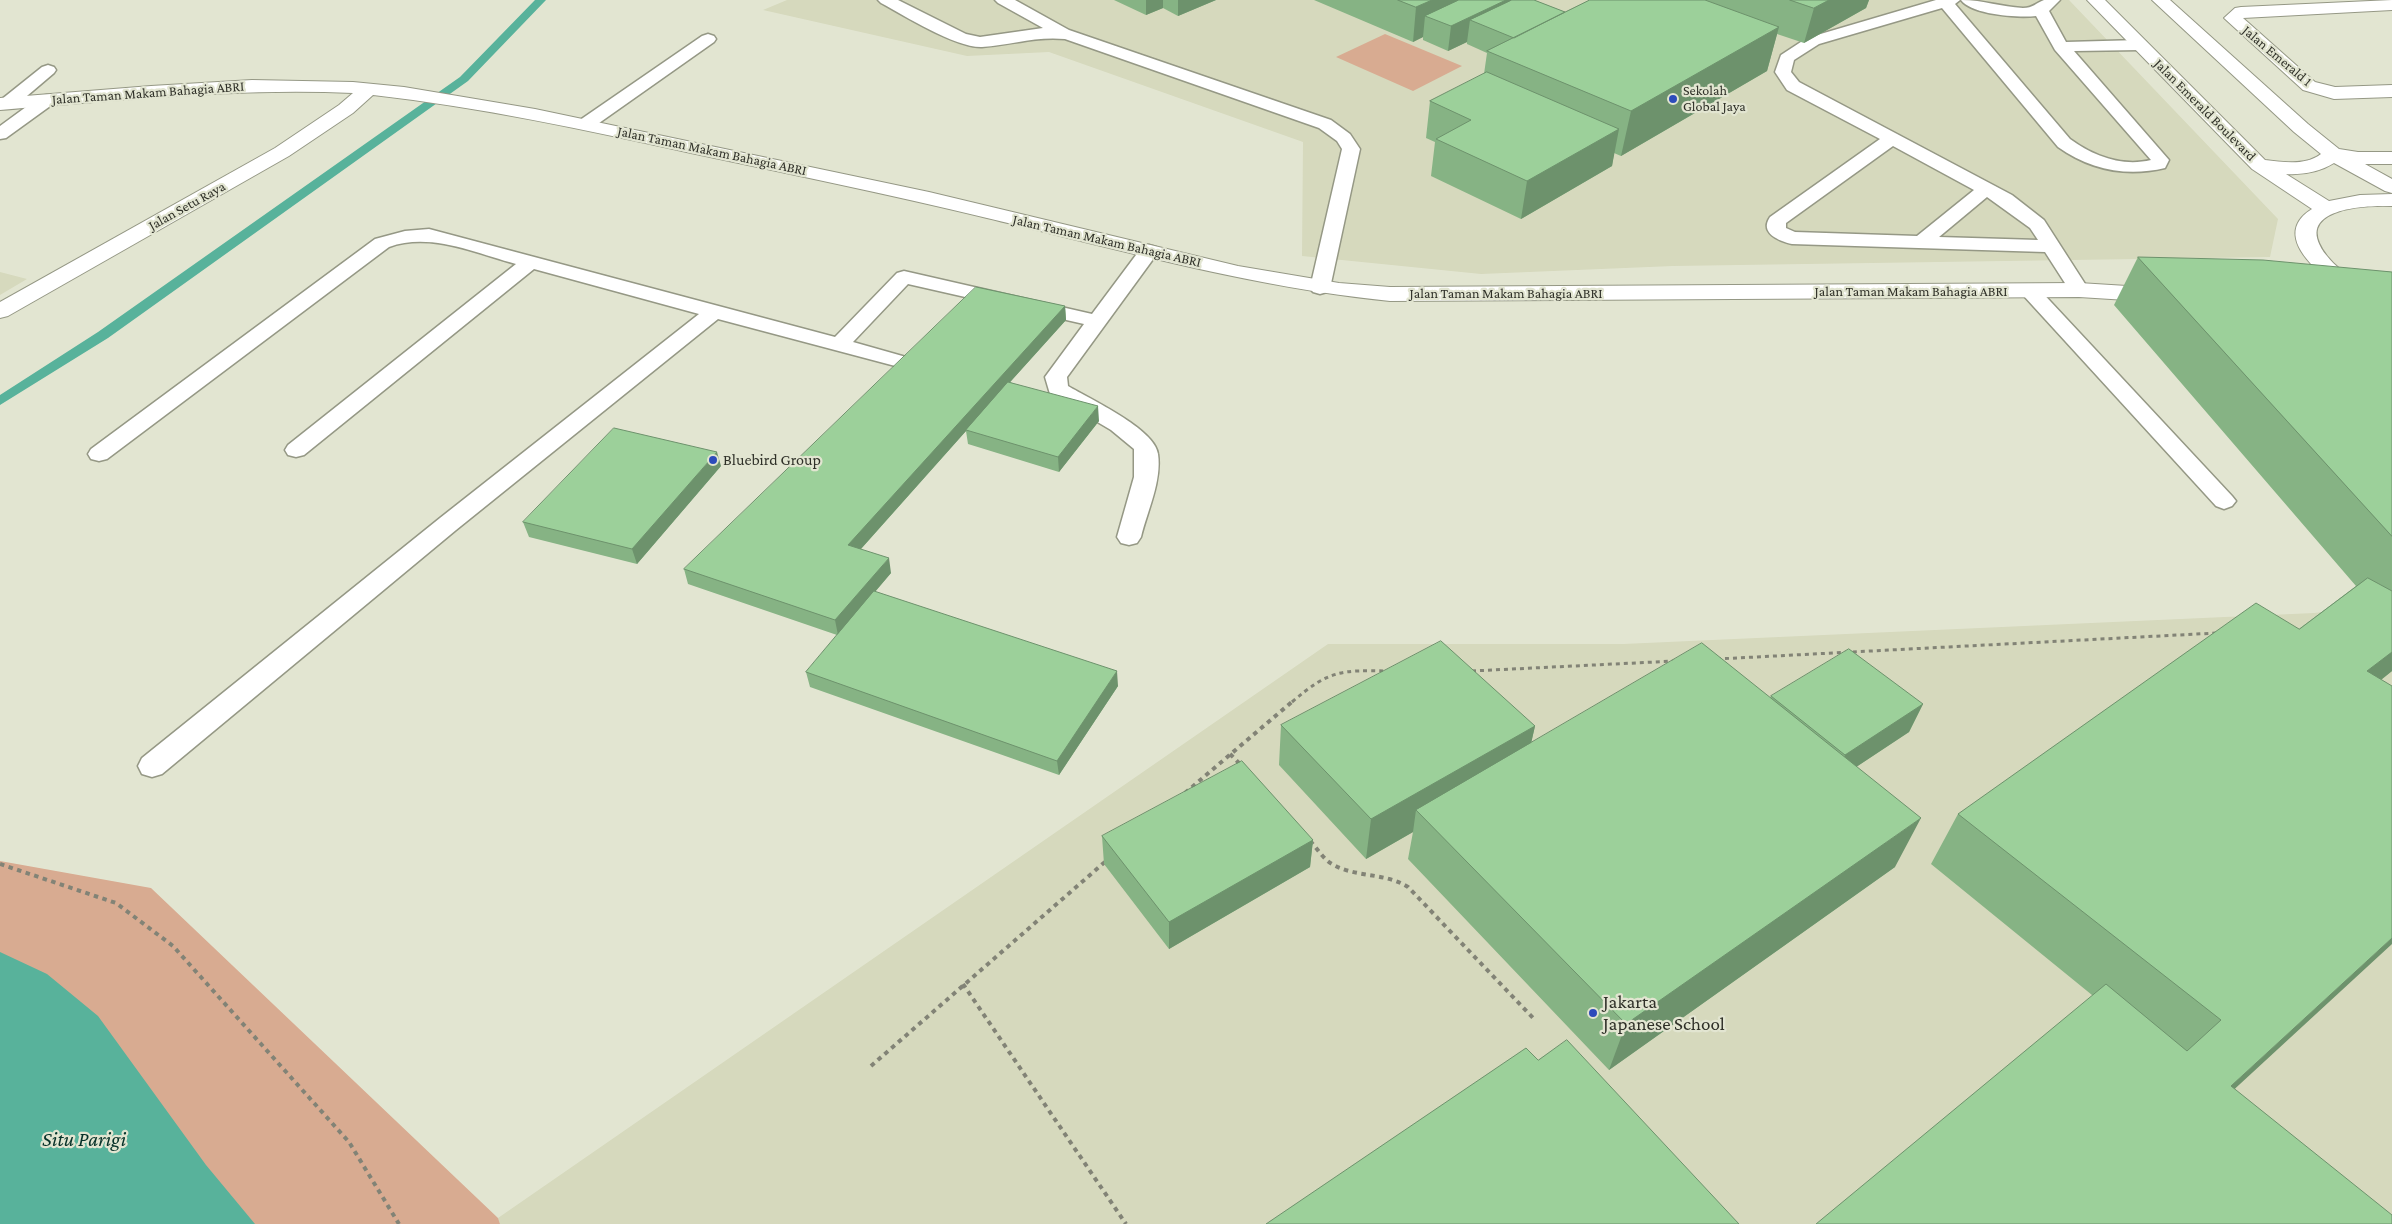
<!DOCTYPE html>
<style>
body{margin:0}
canvas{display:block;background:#e2e5d1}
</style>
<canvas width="2392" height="1224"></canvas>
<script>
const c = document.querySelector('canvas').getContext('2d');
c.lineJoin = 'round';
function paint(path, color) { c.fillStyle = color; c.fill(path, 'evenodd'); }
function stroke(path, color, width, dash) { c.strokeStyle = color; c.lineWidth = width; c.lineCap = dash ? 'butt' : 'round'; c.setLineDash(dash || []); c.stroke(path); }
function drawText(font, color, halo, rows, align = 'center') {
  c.font = font + ' "Crimson Pro",serif'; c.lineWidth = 4.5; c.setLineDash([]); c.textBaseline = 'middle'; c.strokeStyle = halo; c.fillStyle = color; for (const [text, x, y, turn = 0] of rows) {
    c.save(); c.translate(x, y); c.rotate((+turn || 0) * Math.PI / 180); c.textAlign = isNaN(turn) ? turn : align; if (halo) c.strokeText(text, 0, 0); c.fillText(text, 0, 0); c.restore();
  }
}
paint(new Path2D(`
 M787,0h1282l209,219 -8,38 -597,9 -192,8 -179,-18 1,-114 -254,-90 -82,4 -204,-46z
 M0,272l27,7 -27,16z
 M2392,604v620h-1892l-2,-6 830,-574h295l691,-31z`), '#d6d9bd');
paint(new Path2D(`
 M1385,34l77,32 -49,25 -77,-34z
 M0,861l151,27 347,330 2,6h-500z`), '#d8ab91');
paint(new Path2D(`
 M0,952l47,22 51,42 108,149 49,59h-255z`), '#58b29b');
paint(new Path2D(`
 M535,0h11l-78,81 -360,257 -108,67v-10l98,-63 362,-255z`), '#58b29b');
const lane = new Path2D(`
 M878,0h20l68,34 14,3 63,-9 -45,-25 -3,-3h20l54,30 262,90 19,14 10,15 -30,139 -3,4 -7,2 -7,-2 -3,-4 32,-139 -5,-8 -18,-13 -254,-89c-29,-3 -55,6 -83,8 -26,1 -77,-31 -101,-44z
 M1936,0h24l-5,4 115,135c23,17 52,28 81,21l-96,-110 -19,-34c-17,2 -64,-1 -75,-16 23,0 40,7 62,8 10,0 13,-5 21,-8 4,0 12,0 16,0l-11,11 17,31 74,-2 6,2 2,3 -2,3 -6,2 -66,1 95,109 -4,8c-38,9 -75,2 -107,-21l-116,-139 -123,36 -25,16 -3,12 8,10 213,113 32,25 45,70 -3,4 -7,2 -7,-2 -27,-42 -253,-8c-13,-3 -33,-11 -22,-27l110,-78 -93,-49 -12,-18 6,-17 26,-17zM1893,146l81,44 -57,46 -122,-4 -9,-4v-5zM1987,197l43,31 8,12 -99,-3z
 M708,34l6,2 2,3 -2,3 -122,86h-12l-3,-4 3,-4 122,-84z
 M48,65l6,2 2,3 -2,3 -40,34h-12l-2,-5 2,-3 40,-32z
 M47,95l6,1 2,4 -2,4 -47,34 -6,1v-13l41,-30z
 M429,229l406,108 62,-64 7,-2 188,43 50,-67 7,-2 7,2 3,4 -92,126 1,9c22,13 87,43 90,68 4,27 -11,58 -17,83l-4,6 -8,2 -8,-2 -4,-6 17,-60v-28l-23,-19 -61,-36 -5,-17 39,-53 -176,-40 -55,58 53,15 4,4 -4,4 -7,2 -181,-48 -262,211 -294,244 -10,3 -10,-3 -4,-8 4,-8 298,-240 259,-204 -165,-45 -230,186 -8,2 -8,-2 -3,-5 3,-5 228,-181c-41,-11 -86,-32 -127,-17l-282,212 -8,2 -8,-2 -3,-5 3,-5 284,-210 30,-8z
 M2030,285l7,2 195,209 4,5 -4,5 -8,3 -8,-3 -193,-211 -3,-4 3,-4z`);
const street = new Path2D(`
 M2392,0v10l-149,8 72,64 20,5 57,-2v12l-58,2 -31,-9 -79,-72 11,-10 6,-1z`);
const secondary = new Path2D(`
 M2087,0h18l160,160c19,2 40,6 56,-6l-27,-22 -142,-132h18l138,124 31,25 19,3h34v12h-27l27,15v14l-7,-2 -51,-28c-14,9 -32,12 -48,11l43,27 31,-6 32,-1v12c-30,-1 -102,3 -65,50 16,20 42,32 65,43v15c-31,-8 -137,-70 -80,-105l-60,-40z
 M252,80l101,2 51,5 131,22 394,83 309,74 101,17 51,4 689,-4 80,5 8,2 3,5 -3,5 -8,2 -80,-5 -689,4c-138,-14 -269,-51 -403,-83 -98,-24 -197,-44 -296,-65 -105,-23 -211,-46 -318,-58l-20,18 -64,43 -281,160 -8,2v-16l275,-154 64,-43 14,-12c-118,-5 -235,7 -353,17v-12l151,-12z`);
stroke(lane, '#959885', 3);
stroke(street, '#959885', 2);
stroke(secondary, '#959885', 2);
stroke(new Path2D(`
 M1717,659l500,-26
 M1472,671l203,-10
 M1292,702c37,-32 49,-32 96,-31`), '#828376', 3, [4, 4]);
stroke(new Path2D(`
 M1230,754l12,12
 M1185,793l108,-92
 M1310,841c7,7 13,18 22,23 24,14 52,8 76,23l127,133
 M0,864l116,39 57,43 176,196 50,82
 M963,984l163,240
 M871,1066l235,-205`), '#828376', 4, [4.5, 4.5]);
paint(lane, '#fff');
paint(street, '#fff');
paint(secondary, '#fff');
paint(new Path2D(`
 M1114,0h102l-38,16 -15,-8 -17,7z
 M1314,0h220l31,12 25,-12h279l-3,8 -62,35 -27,-9 -10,37 -146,85 -7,-3 -2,13 -91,53 -90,-43 4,-34 -9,-4 4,-37 54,-27 3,-21 -20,-9v-2l-19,9 -25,-11v-3l-10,5z
 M2138,257l254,15v399l-11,9 -146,409 -143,-94 -161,-131 27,-50 341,-185 57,-43 -242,-281z
 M1065,306l1,14 -56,62 89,39 -40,51 -91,-28 -2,-13 -105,118 30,24 -16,19 243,94 -59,89 -249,-88 -4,-15 31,-37 -149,-51 -4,-15z
 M721,466l-84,98 -108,-27 -6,-15z
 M1771,696l152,8 -14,28 -53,35 39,100 -286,203 -201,-211 5,-27 -47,27 -87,-94 2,-40 254,1 -4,17 239,-45z
 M1102,836l211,4 -3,27 -141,82 -65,-85z`), '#86b384');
paint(new Path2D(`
 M1146,0h17v8l-17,7z
 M1178,0h38l-38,16z
 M1432,0h70l-77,16 -2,21 -10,5 3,-35z
 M1506,0h22l-58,20 -3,22 -19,9 3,-25z
 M1829,0h40l-3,8 -62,35 10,-35z
 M1779,27l-12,44 -146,85 10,-45z
 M1619,129l-7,37 -91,53 6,-38z
 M1065,306l1,14 -99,110h-1v1l-115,129 -3,-15z
 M1098,406l1,15 -40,51 -1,-15z
 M717,452l4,14 -84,98 -5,-15z
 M889,558l2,15 -53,62 -3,-15z
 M2392,652v19l-63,50 38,-50z
 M1117,671l1,15 -59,89 -2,-14z
 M1923,704l-14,28 -77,51 13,-28z
 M1535,726l-9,40 -110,44 -3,22 -47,27 5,-40z
 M1921,818l-26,49 -286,203 17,-46z
 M1313,840l-3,27 -141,82v-27z
 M2392,938v6l-203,187 42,-45z`), '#6d926c');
const building = new Path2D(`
 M1398,0h34l-16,7z
 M1459,0h47l-55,26 -26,-10z
 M1512,0h22l31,12 -51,26 -44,-18z
 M1590,0h115l74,27 -148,84 -144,-60z
 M1790,0h39l-15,8z
 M1487,72l132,57 -92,52 -91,-42 35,-19 -41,-19z
 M2138,257l125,3 129,12v264z
 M976,287l89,19 -217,239 41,13 -54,62 -151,-51z
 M1008,382l90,24 -40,51 -92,-27z
 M614,428l103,24 -85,97 -109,-27z
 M2368,578l24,13v61l-25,19 25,15v252l-161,148 161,129v9h-576l290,-240 81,67 34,-31 -263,-206 298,-211 43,26z
 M874,591l243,80 -60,90 -251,-89z
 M1441,641l94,85 -164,93 -90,-94z
 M1702,643l219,175 -295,206 -210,-214z
 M1849,649l74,55 -78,51 -74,-59z
 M1242,761l71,79 -144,82 -67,-86z
 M1567,1040l172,184h-473l260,-176 12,12z`);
paint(building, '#9cd09a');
stroke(building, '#6d926c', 1);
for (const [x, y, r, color] of [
 [1673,99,5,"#2d4bbb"],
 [713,460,5,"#2d4bbb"],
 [1593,1013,5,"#2d4bbb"]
]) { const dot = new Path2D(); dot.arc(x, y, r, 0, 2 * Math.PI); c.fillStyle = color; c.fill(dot); stroke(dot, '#e2e5d1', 2); }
drawText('14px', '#2f3028', '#e2e5d1', [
 ["Jalan Emerald 1",2277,56,40],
 ["Jalan Taman Makam Bahagia ABRI",148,93,-4],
 ["Jalan Emerald Boulevard",2205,110,45],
 ["Jalan Taman Makam Bahagia ABRI",712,151,12],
 ["Jalan Setu Raya",187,206,-29],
 ["Jalan Taman Makam Bahagia ABRI",1107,241,13],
 ["Jalan Taman Makam Bahagia ABRI",1911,292],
 ["Jalan Taman Makam Bahagia ABRI",1506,294]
]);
drawText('14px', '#2f3028', '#e2e5d1', [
 ["Sekolah",1683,91],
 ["Global Jaya",1683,107]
], 'left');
drawText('16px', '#2f3028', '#e2e5d1', [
 ["Bluebird Group",723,460]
], 'left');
drawText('19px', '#2f3028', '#e2e5d1', [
 ["Jakarta",1603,1002],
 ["Japanese School",1603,1024]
], 'left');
drawText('italic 21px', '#073229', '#e2e5d1', [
 ["Situ Parigi",84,1140]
]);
</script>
